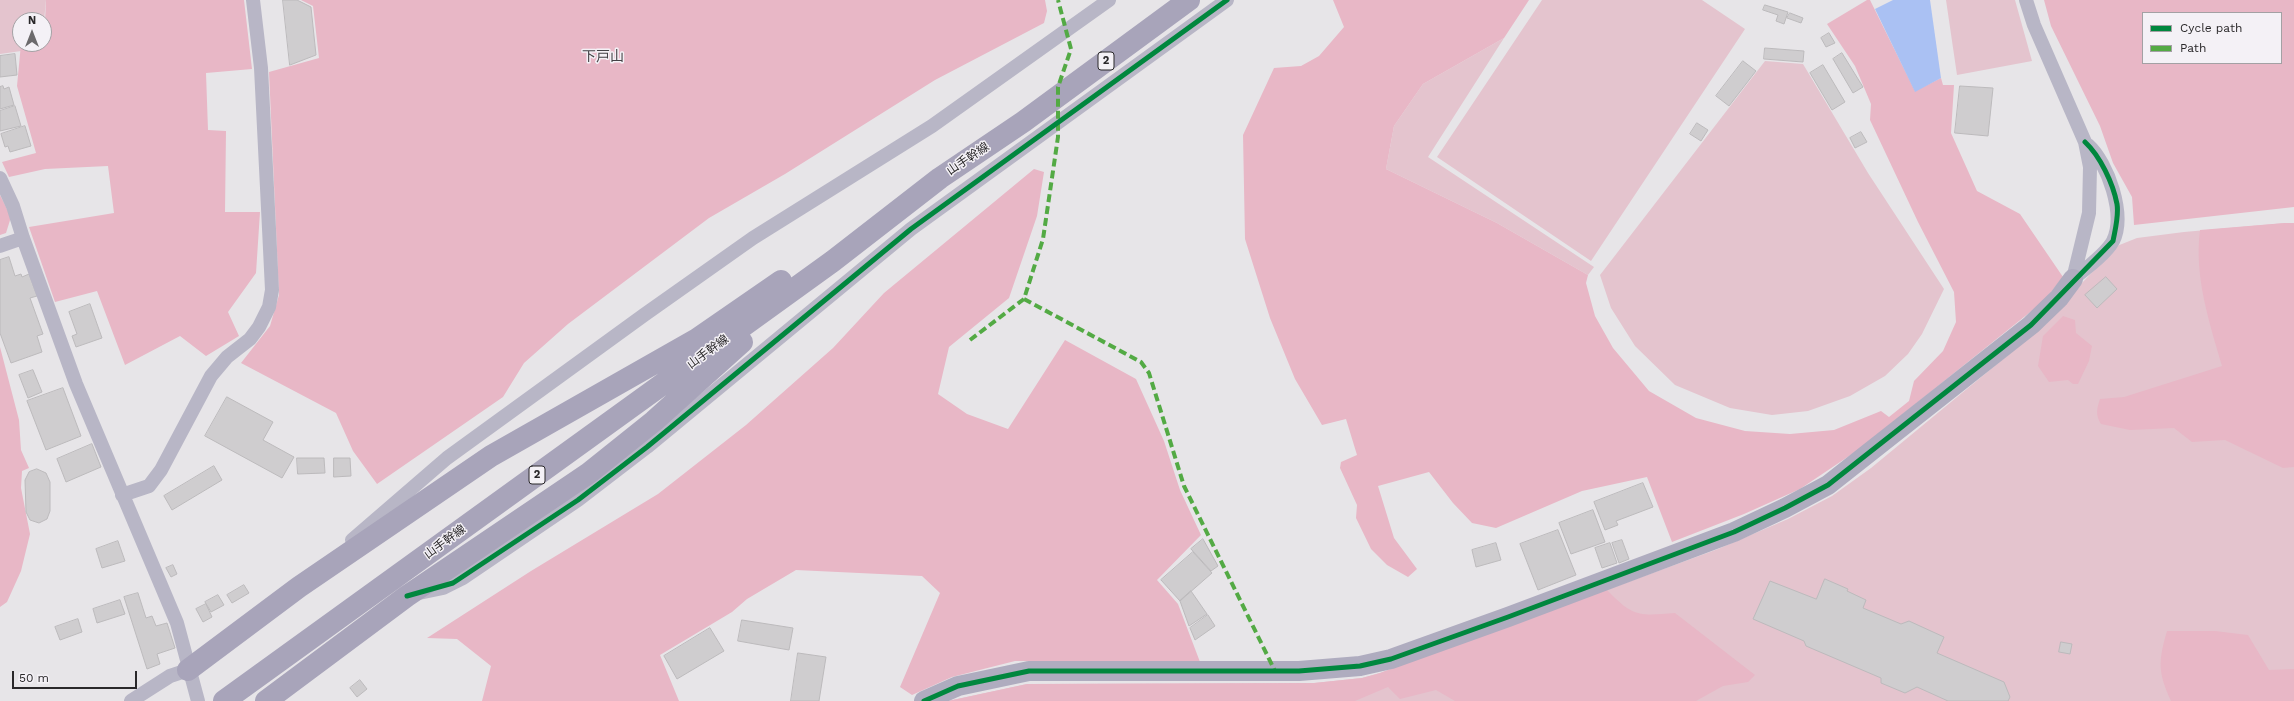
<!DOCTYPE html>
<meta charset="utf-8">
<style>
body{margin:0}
#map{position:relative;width:2294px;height:701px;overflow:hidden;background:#e7e5e8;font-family:"Work Sans",sans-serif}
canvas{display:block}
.legend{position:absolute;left:2142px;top:12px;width:140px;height:52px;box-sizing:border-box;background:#f4f1f6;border:1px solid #a3a1a4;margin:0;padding:5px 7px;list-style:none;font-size:12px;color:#2a282a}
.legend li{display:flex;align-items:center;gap:8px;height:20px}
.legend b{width:20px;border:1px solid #a3a1a4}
.north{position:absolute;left:12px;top:12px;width:40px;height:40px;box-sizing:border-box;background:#f4f1f6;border:1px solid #a3a1a4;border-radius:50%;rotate:0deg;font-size:11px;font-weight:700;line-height:16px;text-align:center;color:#2a282a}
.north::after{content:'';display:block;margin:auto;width:14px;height:18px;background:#6c6a6c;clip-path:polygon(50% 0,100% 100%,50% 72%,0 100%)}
.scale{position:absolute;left:12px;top:671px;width:125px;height:18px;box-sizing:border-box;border:2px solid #2a282a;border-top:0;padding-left:5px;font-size:12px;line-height:14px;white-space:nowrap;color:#2a282a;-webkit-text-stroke:3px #f4f1f6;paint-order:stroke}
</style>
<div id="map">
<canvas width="2294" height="701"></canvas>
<ul class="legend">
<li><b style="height:5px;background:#00873e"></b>Cycle path</li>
<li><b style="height:5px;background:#53aa44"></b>Path</li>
</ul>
<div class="north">N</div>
<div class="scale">50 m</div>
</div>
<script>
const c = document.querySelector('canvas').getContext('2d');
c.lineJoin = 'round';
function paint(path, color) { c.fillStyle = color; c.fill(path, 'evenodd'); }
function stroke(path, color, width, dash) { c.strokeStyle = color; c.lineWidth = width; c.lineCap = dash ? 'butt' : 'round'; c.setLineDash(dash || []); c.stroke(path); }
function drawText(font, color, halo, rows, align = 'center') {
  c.font = font + ' "Work Sans","Noto Sans JP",sans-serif'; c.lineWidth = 3; c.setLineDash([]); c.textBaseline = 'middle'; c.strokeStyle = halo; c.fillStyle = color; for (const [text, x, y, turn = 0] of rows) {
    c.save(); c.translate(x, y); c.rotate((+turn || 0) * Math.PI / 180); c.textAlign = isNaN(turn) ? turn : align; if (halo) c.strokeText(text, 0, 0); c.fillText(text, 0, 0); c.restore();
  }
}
paint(new Path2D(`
 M0,0h46l-2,21 -24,-1 1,31 -21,3z
 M1542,0h160l43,29 -154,232 -154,-104z
 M1946,0h69l17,61 -75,14z
 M1504,38l-76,119 166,110 -6,8 -91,-52 -111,-54 8,-43 29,-42z
 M1765,61l38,3 65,109 76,116 -22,45 -14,20 -23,22 -35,20 -42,15 -36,4 -42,-7 -55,-23 -40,-39 -24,-38 -11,-33z
 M2285,223h9v478h-1346l79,-17 287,-1 48,-5 18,-5 338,-124 70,-30 44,-23 39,-28 177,-146 16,-20 53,-56 20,-8 47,-6z`), '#e4c4ce');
paint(new Path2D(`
 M46,0h198l8,69 -46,4 2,57 18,1 -1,81h35l-4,61 -28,39 11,24 -33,20 -26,-20 -55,29 -28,-74 -42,11 -26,-75 85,-14 -6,-47 -63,3 -36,8 -7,-15 34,-9 -19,-67 4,-42h23z
 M301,0h744l2,11 -3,12 -109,57 -150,94 -76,44 -141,106 -44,39 -21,34 -126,87 -24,-33 -17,-38 -95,-50 29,-37 9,-31 -10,-223 50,-14 -6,-52z
 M1333,0h196l-25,38 -81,46 -29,42 -8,43 111,54 91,52 -2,8 9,33 18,32 36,43 47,27 49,13 45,3 44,-4 47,-19 8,6 20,-16 5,-20 29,-30 13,-29 -2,-30 -36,-70 -48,-102 1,-16 -16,-38 -28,-42 40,-24h3l45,91 26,-13 2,7h11l-3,48 26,58 43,23 43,63 -19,24 -186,149 -58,39 -56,25 -72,28 -25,-65 -65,14 -86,37 -24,-5 -19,-20 -24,-31 -51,14 16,52 23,31 -9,8 -21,-12 -16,-16 -15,-31 1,-13 -17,-37 1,-6 16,-7 -11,-36 -24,6 -27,-46 -25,-61 -25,-79 -2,-104 31,-67 27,-2 18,-10 25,-29z
 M2044,0h250v207l-160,18 -2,-28 -19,-34 -13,-37 -49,-100zM2143,13h138v50h-138z
 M1034,169l10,3 -7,44 -28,82 -60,49 -11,47 29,20 41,15 57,-89 71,39 28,62 16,49 21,45 -44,45 21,24 22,58 -185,-1 -63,16 -40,18 -12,-8 40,-94 -18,-17 -126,-6 -49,29 -15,13 -72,43 19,46h-197l9,-35 -34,-27 -30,-1 104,-67 127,-77 88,-69 87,-77 51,-55z
 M0,195l11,22 -5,16 -6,2z
 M2285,223h9v244l-11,1 -58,-28 -33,2 -18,-14 -44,2 -29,-6c-6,-9 -4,-16 -1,-25l24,-2 98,-31c-13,-45 -28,-90 -22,-136z
 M2063,316l12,4 1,13 16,13 -3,15 -11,23h-5l-5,-4 -19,2 -11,-16 5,-30z
 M0,347l19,73 2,30 8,18 -7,3 -1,17 9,46 -9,37 -14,31 -7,5z
 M1607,590c26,27 32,26 68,23l80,62 -7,7 -25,4 -27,15h-241l-19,-11 -36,9 -12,-12 -33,14h-407l79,-17 287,-1 48,-5 18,-5z
 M2167,631h48l33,4 21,35 25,-1v32h-123c-13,-29 -13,-39 -4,-70z`), '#e8b7c6');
paint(new Path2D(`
 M1893,0h37l11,78 -26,14 -40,-83z`), '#aac1f3');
const building = new Path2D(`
 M283,0h14l14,7 5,48 -26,10z
 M1765,5l23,7 -4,12 -8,-3 2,-6 -15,-5z
 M1790,13l13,5 -2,5 -14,-5z
 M1829,33l6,10 -9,4 -5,-9z
 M1765,48l39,3 -1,11 -39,-3z
 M1842,53l21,34 -10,6 -20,-34z
 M15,54l2,21 -17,2v-21z
 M1743,61l13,10 -27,35 -13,-10z
 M1823,65l22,37 -13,8 -22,-37z
 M3,86l1,3 5,-2 5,18 -14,4v-22z
 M1960,86l33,2 -5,48 -33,-3z
 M15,106l6,20 -21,5v-20z
 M1697,123l11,7 -7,11 -11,-7z
 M25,126l6,20 -21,6 -2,-6 -3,1 -4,-13z
 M1861,132l6,10 -12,6 -5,-10z
 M9,257l6,19 6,-2 1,3 7,-3 8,22 -7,2 13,36 -6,2 5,16 -31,11 -11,-30v-73z
 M2106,277l11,12 -20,19 -12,-13z
 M90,304l12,34 -26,9 -4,-11 5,-2 -8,-22z
 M33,370l9,22 -14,6 -9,-23z
 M63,388l18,48 -35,14 -19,-49z
 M227,397l46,25 -10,18 31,17 -12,21 -77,-42z
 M92,444l9,23 -35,15 -9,-23z
 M297,458h27l1,15 -27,1z
 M334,458h16l1,18 -17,1z
 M214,466l8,14 -50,30 -8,-14z
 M37,469l9,4 4,9v29l-3,8 -8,4 -9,-3 -4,-8 -1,-32 4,-8z
 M1643,483l10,24 -37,14 2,4 -13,5 -11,-28z
 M1593,510l12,32 -34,12 -12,-31z
 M1558,530l18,45 -38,15 -18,-46z
 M1203,539l15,27 -7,5 -20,-22z
 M1622,540l7,19 -10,4 -7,-20z
 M118,541l7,20 -23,7 -6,-19z
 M1496,543l5,17 -25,7 -4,-17z
 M1610,543l7,20 -15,5 -7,-20z
 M1193,552l19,21 -32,28 -19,-21z
 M173,565l4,9 -6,3 -5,-9z
 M1825,579l23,10 -1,2 19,9 -3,8 38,16 8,-3 35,16 -7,16 67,29 6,15 -2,4h-60l-31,-14 -12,6 -24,-10v-5l-75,-32 -2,-5 -51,-22 17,-38 46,18z
 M244,585l5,8 -17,10 -5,-8z
 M1191,591l16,23 -18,12 -9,-25z
 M138,593l8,25 6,-2 4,10 11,-3 8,25 -18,6 3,10 -13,5 -23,-72z
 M218,595l6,10 -13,7 -6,-10z
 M120,600l5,14 -28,9 -4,-14z
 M206,604l6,13 -9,5 -7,-13z
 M1208,615l7,11 -20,14 -5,-12z
 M78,619l4,13 -22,8 -5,-13z
 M742,620l51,8 -4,22 -51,-9z
 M710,628l14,23 -47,28 -13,-23z
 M2061,642l11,2 -2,10 -11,-2z
 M798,653l28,4 -7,44h-28z
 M360,680l7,9 -10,8 -7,-9z`);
paint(building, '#cfcdcf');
stroke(building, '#bcbabc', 1);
stroke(new Path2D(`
 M2026,0l8,25 51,117 5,25 -1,46 -16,66
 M0,178l13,28 10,32 53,146 101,239 21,78
 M0,246l23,-8
 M2073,279c11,-9 33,-25 40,-38 13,-26 -5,-78 -25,-96
 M122,495l27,-9 12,-16 50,-94 16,-19 23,-18 9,-12 10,-20 3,-17 -5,-102 -6,-120 -8,-68
 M352,540l95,-82 197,-143 109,-77 179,-112 177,-126
 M419,593l24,-5 20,-10 115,-78 69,-53 264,-218 316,-229
 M131,701l39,-25 18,-6`), '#b8b6c6', 14);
stroke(new Path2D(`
 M924,701l34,-15 71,-15h270l61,-5 31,-7 117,-42 226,-85 51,-24 43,-23 203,-160 28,-27 14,-19`), '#afacbf', 20);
stroke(new Path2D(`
 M188,670l111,-83 192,-131 206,-117 84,-58
 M224,701l609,-440 107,-83 83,-56 166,-122
 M266,701l141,-105 182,-123 65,-52 88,-79`), '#a8a4ba', 22);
stroke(new Path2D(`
 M1024,299l117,63 8,11 35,113 91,185
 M970,340l54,-41 19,-60 15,-102v-50l13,-38 -13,-49`), '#53aa44', 4, [8, 4]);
stroke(new Path2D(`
 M407,596l46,-13 125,-83 69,-53 264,-218 316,-229
 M924,701l34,-15 71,-15h270l61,-5 31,-7 117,-42 226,-85 51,-24 43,-23 203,-160 82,-84c2,-11 6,-25 4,-37 -4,-21 -17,-48 -32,-62`), '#00873e', 5);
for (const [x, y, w] of [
 [1106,61,16],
 [537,475,16]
]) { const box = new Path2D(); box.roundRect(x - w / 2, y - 9, w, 18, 3); c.fillStyle = '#f4f1f6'; c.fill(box); stroke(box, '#2a282a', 1); }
drawText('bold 11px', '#2a282a', null, [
 ["2",1106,61],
 ["2",537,475]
]);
drawText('12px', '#2a282a', '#f4f1f6', [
 ["山手幹線",968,159,-34],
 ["山手幹線",708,352,-36],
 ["山手幹線",445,542,-36]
]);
drawText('14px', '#444246', '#f4f1f6', [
 ["下戸山",603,57]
]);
</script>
